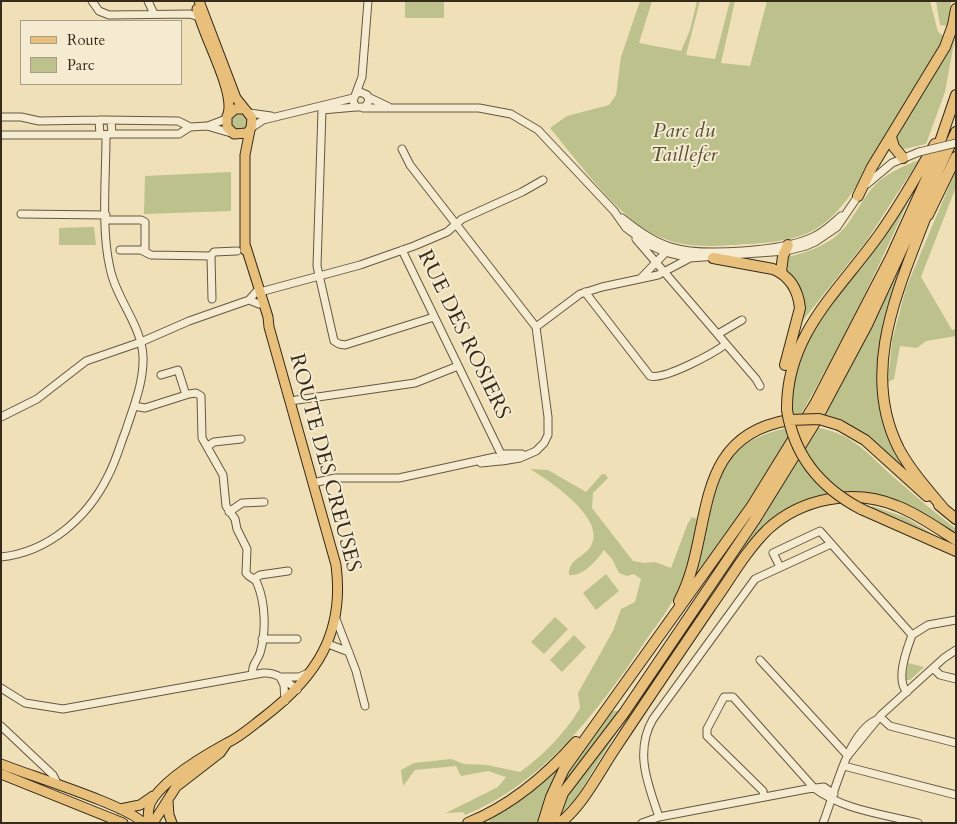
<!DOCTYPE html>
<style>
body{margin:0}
#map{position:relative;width:957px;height:824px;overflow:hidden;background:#efe0b8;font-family:Cardo,serif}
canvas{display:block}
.frame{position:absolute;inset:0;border:2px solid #362a1a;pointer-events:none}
.legend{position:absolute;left:20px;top:20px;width:162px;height:65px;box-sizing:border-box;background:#f5ebd1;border:1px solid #a99e88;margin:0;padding:6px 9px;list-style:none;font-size:15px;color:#362a1a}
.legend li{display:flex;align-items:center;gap:10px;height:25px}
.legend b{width:25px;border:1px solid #a99e88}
</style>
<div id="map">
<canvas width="957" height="824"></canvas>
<div class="frame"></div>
<ul class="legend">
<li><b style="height:6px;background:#e8c07c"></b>Route</li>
<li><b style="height:14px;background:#bdc18c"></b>Parc</li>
</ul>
</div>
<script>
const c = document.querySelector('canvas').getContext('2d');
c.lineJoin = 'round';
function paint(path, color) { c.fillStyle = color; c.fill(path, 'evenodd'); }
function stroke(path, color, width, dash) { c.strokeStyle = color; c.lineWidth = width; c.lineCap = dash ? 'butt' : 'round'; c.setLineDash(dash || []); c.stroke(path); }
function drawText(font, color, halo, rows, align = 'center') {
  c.font = font + ' Cardo,serif'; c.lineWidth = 4; c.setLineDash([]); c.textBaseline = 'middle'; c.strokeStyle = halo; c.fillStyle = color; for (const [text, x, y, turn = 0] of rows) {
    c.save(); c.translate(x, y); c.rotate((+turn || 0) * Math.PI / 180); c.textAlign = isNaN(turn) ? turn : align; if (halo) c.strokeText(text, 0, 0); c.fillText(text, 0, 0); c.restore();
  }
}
paint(new Path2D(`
 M405,1h39v17h-39z
 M640,1h12l-13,42 42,8 9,-21 7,-29h3l-14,54 29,4 15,-58h5l-14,62 29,3 17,-65h163l8,31 6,4c-13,30 -33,58 -50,85 -21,35 -43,88 -80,109 -24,13 -54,13 -81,15 -31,2 -60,2 -87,-15 -34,-21 -70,-71 -96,-102l17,-12 42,-11 7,-10 5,-38z
 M936,1h15l-3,25 -8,-1z
 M956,32l-11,60 -19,52 -26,6 -5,-13z
 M230 121a9 9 0 1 1 18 0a9 9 0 1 1-18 0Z
 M919,160l-52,80 -67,84 -15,-55 2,-12c23,-5 48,-14 62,-35 9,-12 16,-27 27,-38 13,-12 28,-18 43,-24z
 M956,170v17l-35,90 31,53 4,-1v7l-30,5 -9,7 -17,-2 -6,33 -6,3 4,-41 14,-53z
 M231,172v39l-87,3 1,-38z
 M911,195c-33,74 -69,148 -110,219h-10v-35l19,-47z
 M94,227l2,18h-37v-17z
 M900,269c-24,79 -40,134 11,207 -29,-26 -48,-47 -86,-60z
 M795,427l-63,100 -40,56c29,-68 5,-142 103,-156z
 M819,428c37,7 51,29 78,52 19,17 39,33 59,49v7l-68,-38 -89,6 -73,72 -2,-1z
 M530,469l18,1 38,22 16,-18h3l3,4 -15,15 -1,15 41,53 11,2 11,-1 16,6 17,-45 4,-6 5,2c-4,24 -7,49 -18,70 -9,19 -23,37 -35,54 -46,68 -101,141 -179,172l-2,-3 -17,1 52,-26 8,-10 -18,-6 -27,5 -5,-10 -41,4 -12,16 -2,-16 13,-7 37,-4 13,5 23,1 33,7c24,-17 45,-39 60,-64l-2,-15 35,-62 8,-22 14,-7 6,-23 -7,-5 -7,2 -8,-3 -7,-14 -8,-9c-8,11 -20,26 -35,25 -1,-16 15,-17 22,-29 16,-27 -41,-65 -61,-77z
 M872,506l33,11 46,28 -80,-35z
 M606,574l13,17 -23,19 -13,-17z
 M555,617l13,12 -24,25 -13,-12z
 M574,635l12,12 -24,25 -12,-12z
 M908,663l16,4 -14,13h-5z
 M613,711h5l1,3 -71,95 10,-26 50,-69z
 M625,719l-49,79 -20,22 7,-21z
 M562,761l-24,62h-46l-8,-5z`), '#bdc18c');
const minor = new Path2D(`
 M92,1l7,10 10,4 81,-1 12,4
 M148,1l6,13
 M356,94l4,-2 7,3 2,6 -4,6h-9l-3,-6 9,-24 6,-76
 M368,97l21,10
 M363,108h116l32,6 27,16 76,81 12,17 23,17 16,7 25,6 96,-7 20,-5 9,-4 22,-15 23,-34
 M322,110l-5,156 17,75 5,3 6,1 89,-28
 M322,110l34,-3
 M249,113l22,3
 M1,117h20l18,4 60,-1
 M111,121l1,13 -12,1 -1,-15h4l75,1 12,6
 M208,126l18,-7
 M251,128l12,-8 90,-22
 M112,134h67l11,-7 17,-1 24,7
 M1,135h99
 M402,149l8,16 126,162 12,90v18l-4,8 -8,8 -16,7 -18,3
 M867,184l25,-21 27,-11
 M21,214l85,1
 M622,218c14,11 31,24 49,29 31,10 113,4 142,-10 11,-5 19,-13 28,-21
 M106,220h35l4,2v30
 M636,239l120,140 4,7
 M120,250h21l10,5 60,1 3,-4 23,-1
 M402,250l99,204
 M211,256l1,43
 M641,278l27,-28
 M260,292l100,-27 54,-19 33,-14 15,-13 60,-27 21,-12
 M585,292l65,84c15,4 64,-23 76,-32
 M249,300l10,4
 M536,327l44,-33 22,-7 56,-12 32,-17
 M718,334l24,-14
 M161,375l17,-5 8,25
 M290,401l125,-18 43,-17
 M134,406l11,2 44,-14 7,-1 5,3 1,42 21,37 3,31 9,13 2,10 10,20 -1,24c3,5 9,5 11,10 9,21 9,50 3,70 -3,9 -9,12 -7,22
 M1,417l36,-18 49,-38 55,-19 48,-21 60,-21 7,-8
 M208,446l6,-4 27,-3
 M502,454h20
 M481,463l19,-2 3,-3
 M313,483l22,-5h64l96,-21
 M229,512l13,-9 22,-1
 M1,557c48,-5 87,-40 107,-81 8,-15 12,-31 18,-46 8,-25 18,-48 17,-74 -2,-32 -27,-57 -33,-88 -9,-38 -4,-92 -4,-132
 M780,567l-7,-14 47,-22 92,104
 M254,579l6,-4 28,-4
 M336,619l20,52 9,35
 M262,639h35
 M328,644l21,8
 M760,660l88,96
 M933,668l7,7 16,4
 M280,677l4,8 1,16
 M283,677h16l9,-4
 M1,688l24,15 38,6 200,-36c14,-1 24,8 34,17
 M907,692c-12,-12 0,-43 5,-57l16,-10 28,-5
 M880,717l10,9 66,17
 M1,726l52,49 5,10
 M850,753l31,-38 63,-57 12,-8
 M844,766l112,29
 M764,797l-1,-6 -56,-55v-7l17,-32h9l81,91c29,22 69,26 104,35
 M659,817c-11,-33 -25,-65 -6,-98l102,-140 76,-35
 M642,823l17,-6 148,-28 17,-2 10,7
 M823,823c12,-30 24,-89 53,-103`);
const major = new Path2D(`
 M199,1l37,97 16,20 -1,10 -4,5 -13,1 -7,-7v-11l8,-7h9
 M197,9c6,27 38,82 31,105
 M245,250v-95l5,-25
 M1,764c27,11 128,42 142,59
 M1,774l122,49
 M168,801l1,14 3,8
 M120,809l20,-4 13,-9
 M148,823c0,-7 0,-13 2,-19 11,-23 55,-49 77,-61 13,-6 25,-17 37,-26 52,-40 81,-83 72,-152l-67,-238 -1,-10 -23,-73
 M153,823l23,-36 44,-34 7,-10`);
const highway = new Path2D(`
 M891,137l3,10 9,11
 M858,196l14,-29 73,-120 8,-22 3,-16
 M929,208c-28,76 -71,161 -30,241 12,22 29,41 45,60
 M928,215l28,-58
 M713,258l60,11c17,7 25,20 27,39l-15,57
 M781,272l2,-16 5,-11
 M787,410c-1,-75 51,-118 92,-175 21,-29 38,-60 56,-91
 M839,425l26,15 62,56
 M939,505l17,14
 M861,509l95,42
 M679,601c36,-67 9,-164 110,-181
 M468,823c42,-17 78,-47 108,-81
 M543,823l8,-26 13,-28 188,-263 63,-102 76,-147 39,-86 26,-76
 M552,823l11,-30 61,-80 130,-192 60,-97 53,-99 89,-193
 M560,823c24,-19 39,-51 56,-76 31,-47 63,-94 95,-141 18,-25 34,-54 56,-76 34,-32 87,-42 130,-24 21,8 40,22 59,34`);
stroke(minor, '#645842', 9);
stroke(major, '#362a1a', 11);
stroke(highway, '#362a1a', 12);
stroke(minor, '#f5ebd1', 7);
stroke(major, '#e8c07c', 9);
stroke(highway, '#e8c07c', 10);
const minorBridge = new Path2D(`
 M919,152l37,-9`);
const highwayBridge = new Path2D(`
 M787,410c7,46 34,78 74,99
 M789,420l30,-1 20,6`);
stroke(minorBridge, '#645842', 9, []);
stroke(highwayBridge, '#362a1a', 12, []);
stroke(minorBridge, '#f5ebd1', 7);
stroke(highwayBridge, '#e8c07c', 10);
drawText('italic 21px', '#585036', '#f5ebd1', [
 ["Parc du",684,132],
 ["Taillefer",684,156]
]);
drawText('21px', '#362a1a', '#f5ebd1', [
 ["RUE DES ROSIERS",463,335,64],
 ["ROUTE DES CREUSES",324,463,75]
]);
</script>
